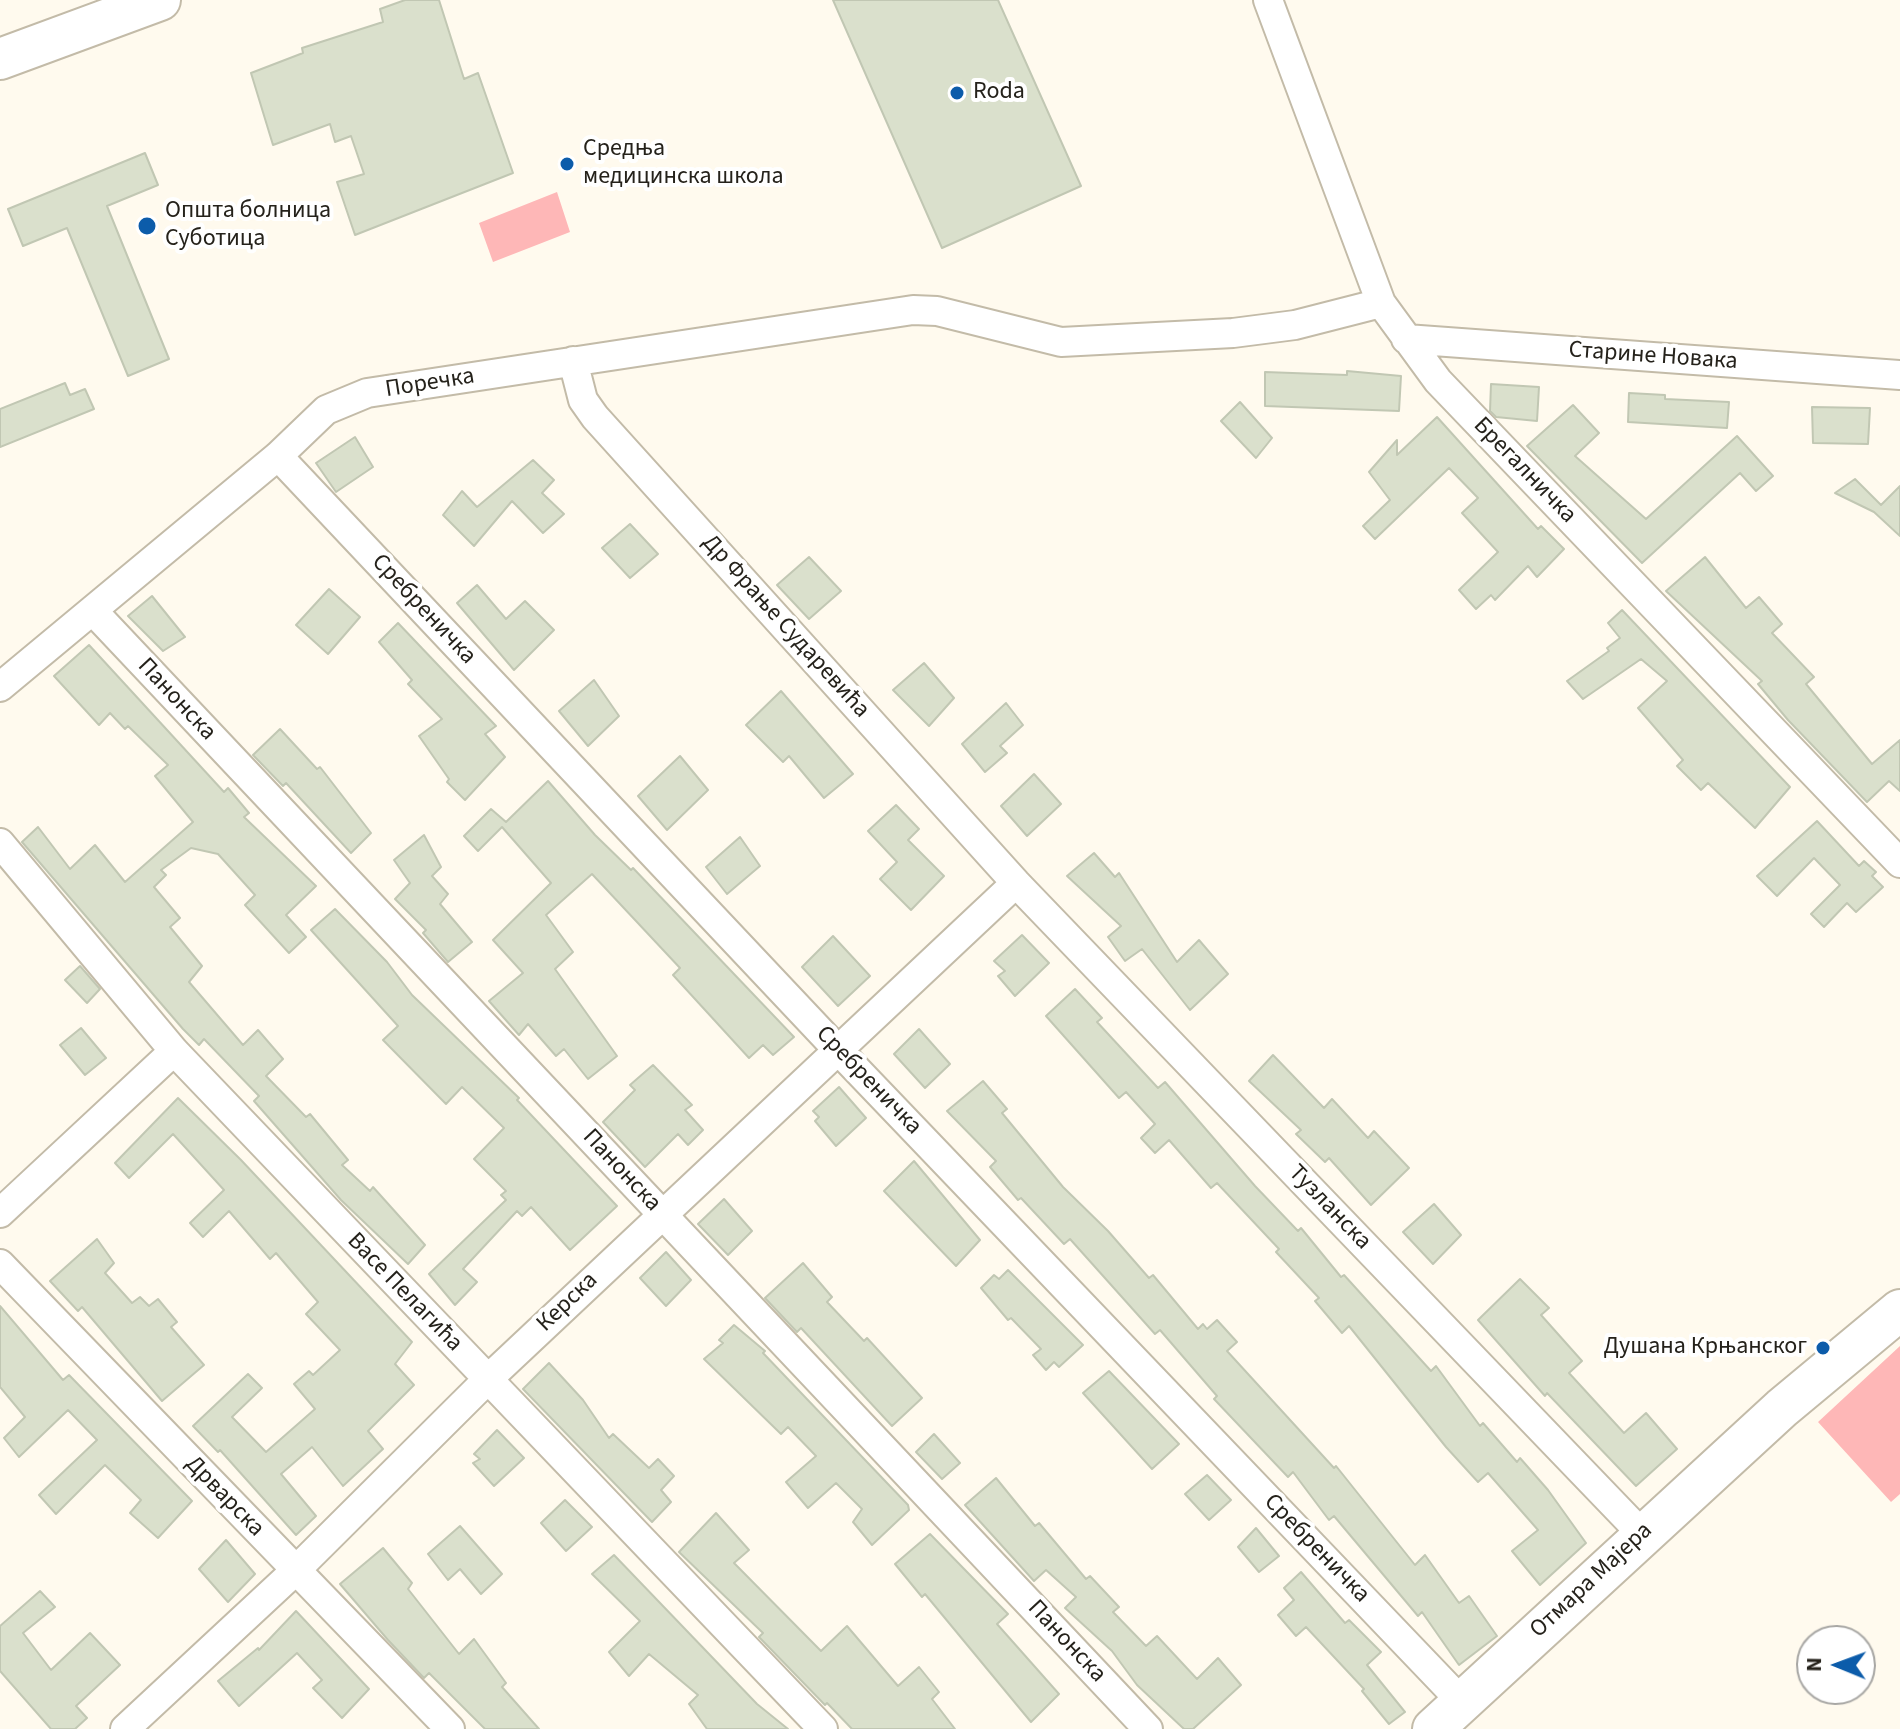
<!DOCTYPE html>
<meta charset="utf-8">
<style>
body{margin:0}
#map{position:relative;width:1900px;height:1729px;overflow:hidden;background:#fffaee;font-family:"Source Sans 3",sans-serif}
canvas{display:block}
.north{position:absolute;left:1796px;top:1625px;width:80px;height:80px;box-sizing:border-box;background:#fff;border:2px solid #a8a7a4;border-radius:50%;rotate:271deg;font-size:22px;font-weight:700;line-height:32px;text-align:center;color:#25221b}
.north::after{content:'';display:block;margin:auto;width:28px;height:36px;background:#0c5caa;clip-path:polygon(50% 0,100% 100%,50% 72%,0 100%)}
</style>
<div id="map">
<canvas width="1900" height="1729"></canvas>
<div class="north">N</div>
</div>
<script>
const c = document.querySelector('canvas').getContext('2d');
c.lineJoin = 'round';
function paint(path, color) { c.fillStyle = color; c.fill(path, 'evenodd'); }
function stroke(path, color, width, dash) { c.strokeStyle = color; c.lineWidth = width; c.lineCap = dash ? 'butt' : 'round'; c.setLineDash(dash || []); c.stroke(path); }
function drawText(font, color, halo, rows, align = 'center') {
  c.font = font + ' "Source Sans 3",sans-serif'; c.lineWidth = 8; c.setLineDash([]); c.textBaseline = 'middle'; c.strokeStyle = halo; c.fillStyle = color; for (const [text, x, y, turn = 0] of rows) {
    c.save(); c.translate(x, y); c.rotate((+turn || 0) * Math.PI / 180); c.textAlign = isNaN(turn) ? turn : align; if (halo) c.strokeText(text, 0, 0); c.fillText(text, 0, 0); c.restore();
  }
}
paint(new Path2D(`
 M557,192l13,40 -77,30 -14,-39z
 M1900,1346v148l-9,8 -73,-80z`), '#feb7b7');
const building = new Path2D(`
 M405,0h34l25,79 14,-6 35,100 -158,62 -18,-53 27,-8 -13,-38 -16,6 -5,-18 -57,21 -22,-72 52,-20 -1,-5 81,-26 -3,-13z
 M833,0h165l83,186 -139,62z
 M145,153l13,32 -51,21 62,153 -41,17 -61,-148 -44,18 -15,-37z
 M1347,371l54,5 -2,35 -134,-5v-34l82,3z
 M65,383l5,12 15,-6 9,20 -94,38v-38z
 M1491,384l48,3 -2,34 -41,-4 -6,-6z
 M1629,393l36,2v4l64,3 -2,26 -99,-6z
 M1240,402l32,36 -16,20 -35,-37z
 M1573,405l26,28 -24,23 71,63 91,-83 36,40 -17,15 -16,-18 -98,90 -115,-117z
 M1812,407l58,1 -2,36 -55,-1z
 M1437,417l101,112 3,-3 23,23 -27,28 -9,-11 -33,34 -4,-5 -15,14 -17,-19 39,-38 -36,-39 16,-15 -29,-30 -74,71 -12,-13 27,-26 -21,-28 28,-32v15z
 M355,437l18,30 -37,25 -20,-29z
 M533,460l21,20 -12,13 22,21 -21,19 -31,-32 -38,45 -31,-31 19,-24 15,16z
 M1855,479l26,26 19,-19v50l-26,-24 -39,-19z
 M630,524l28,30 -28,24 -28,-30z
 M809,557l32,34 -32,28 -32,-34z
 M1705,557l41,51 13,-11 23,27 -10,9 42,44 -8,7 66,80 28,-24v51l-11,-10 -22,21 -79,-82 -30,-36 4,-3 -96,-90z
 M477,585l29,34 19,-18 29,29 -40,40 -57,-67z
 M329,589l31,28 -32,37 -32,-29z
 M152,596l33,41 -22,14 -35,-35z
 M1622,610l168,177 -35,41 -47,-45 -7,7 -24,-24 6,-6 -45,-52 29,-27 -26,-22 -58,40 -16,-18 42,-30 -2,-3 13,-10 -12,-15z
 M398,623l98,103 -11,8 20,23 -40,43 -18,-18 2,-3 -30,-43 23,-17 -34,-35 4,-4 -33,-38z
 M89,645l135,147 4,-4 21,25 -5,4 72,69 -30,29 20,22 -17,16 -44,-48 10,-10 -37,-41 -27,-6 -30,22 5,5 -12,12 26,31 -10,9 32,39 -13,16 54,63 15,-15 25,29 -17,17 40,41 4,-3 38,46 -6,5 28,26 3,-4 52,58 -17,19 -67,-64 -87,-99 5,-5 -55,-57 -5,6 -16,-16 -161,-187 16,-15 32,42 25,-24 30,37 68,-60 -38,-46 13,-11 -40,-39 -3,3 -15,-16 -11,12 -45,-49z
 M924,663l30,35 -25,28 -36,-36z
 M594,680l25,36 -31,30 -29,-35z
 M781,691l72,83 -29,24 -35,-42 -6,6 -37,-37z
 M1006,703l17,22 -23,21 7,7 -22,19 -23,-28z
 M280,729l37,40 3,-2 51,66 -20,20 -65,-70 -3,3 -30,-31z
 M680,756l28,34 -41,40 -29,-34z
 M1034,774l27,30 -34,32 -26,-30z
 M548,781l47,54 36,35 2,-2 161,169 -21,18 -10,-10 -14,13 -76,-83 7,-7 -88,-94 -46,41 27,37 -18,17 62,87 -29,23 -24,-30 -8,7 -28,-32 -9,11 -30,-34 34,-28 -30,-33 58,-57 -49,-56 -24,24 -14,-15 27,-27 15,13z
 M896,805l23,24 -11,11 36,36 -33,34 -31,-31 17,-17 -29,-31z
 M1817,821l42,45 5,-5 12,11 -4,4 11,11 -27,25 -9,-9 -23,24 -13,-13 29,-29 -26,-27 -37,38 -20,-20z
 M424,835l17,32 -9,9 16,18 -8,10 32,38 -24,20 -25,-29 3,-3 -31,-31 15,-16 -16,-23z
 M740,837l20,29 -33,28 -21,-27z
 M1094,853l21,24 4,-4 58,89 22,-22 29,34 -38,36 -48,-61 -17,12 -17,-24 13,-11 -54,-50z
 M335,909l52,53 25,33 107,103 -2,2 100,106 -47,44 -39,-43 -9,9 -5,-5 -54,58 14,13 -22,23 -26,-31 77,-74 -5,-5 5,-4 -32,-32 30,-31 -42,-41 -16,17 -63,-64 15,-14 -87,-96z
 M1022,935l27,28 -34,33 -17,-20 7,-5 -11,-10z
 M833,936l37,40 -32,30 -36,-39z
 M80,966l20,23 -13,14 -22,-23z
 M1075,989l27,29 -5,4 61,66 7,-6 90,104 43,45 3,-3 40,49 3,-2 87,96 5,-5 44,60 3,-3 34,39 3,-4 28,32 38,53 -46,42 -28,-34 26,-21 -50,-57 -10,9 -32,-35 -97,-121 -7,7 -27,-32 4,-3 -43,-46 3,-3 -62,-66 -6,5 -42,-48 -14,13 -14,-15 14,-14 -29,-32 -7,6 -73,-82z
 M81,1028l25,30 -21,17 -25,-30z
 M919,1029l31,35 -25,24 -31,-34z
 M1273,1055l51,53 8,-9 36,39 6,-7 35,37 -38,37 -42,-47 -4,4 -29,-28 5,-4 -52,-49z
 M653,1065l39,40 -7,5 18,20 -15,15 -10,-11 -33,33 -42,-45 32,-32 -5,-5z
 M983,1081l24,28 -5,4 61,74 45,44 41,47 4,-3 45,54 5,-5 4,5 10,-9 20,22 -10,9 107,117 2,-2 79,99 10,-10 34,48 10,-7 28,40 -38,29 -37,-53 -4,4 -84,-100 -5,4 -36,-48 -5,5 -74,-78 3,-3 -57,-66 -5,4 -85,-95 -6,5 -43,-46 -3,2 -28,-33 6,-6 -49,-50z
 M839,1087l27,31 -30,28 -21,-25 4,-4 -6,-6z
 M178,1098l63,62 171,182 -17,22 19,21 -46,46 15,18 -40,37 -31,-39 -31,27 35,42 -20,19 -76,-85 -2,2 -25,-26 55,-52 14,14 -30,29 34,35 49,-43 -21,-25 15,-13 4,4 27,-25 -34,-36 12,-12 -42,-49 -6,6 -41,-48 -26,26 -13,-14 34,-33 -51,-56 -44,44 -14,-15z
 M914,1161l66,79 -24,26 -72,-75z
 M724,1199l28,32 -24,24 -30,-31z
 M1434,1204l27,31 -28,29 -30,-32z
 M97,1239l17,24 -9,10 27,30 8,-6 9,9 9,-7 19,23 -6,5 33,38 -42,36 -80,-94 -4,4 -28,-30z
 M666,1252l25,28 -25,26 -26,-28z
 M803,1263l29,34 -5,5 37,39 3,-3 55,60 -30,28 -91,-98 -4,4 -32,-34z
 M1008,1270l75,75 -24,22 -5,-5 -8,8 -13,-15 8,-6 -30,-31 -3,2 -27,-32 13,-13 5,4z
 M1520,1279l29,29 -8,7 41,46 -13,12 55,60 22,-20 31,36 -41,37 -89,-93 -2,3 -67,-76z
 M0,1306l63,74 6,-5 123,126 -34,37 -28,-25 11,-13 -36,-35 -49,49 -17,-19 58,-55 -29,-30 -49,47 -15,-19 21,-21 -25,-30z
 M734,1325l31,26 -2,2 145,152 1,5 -37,35 -19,-23 9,-13 -26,-26 -28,25 -22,-26 30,-26 -28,-29 -7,7 -77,-75 19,-16 -4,-3z
 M549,1363l34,37 26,38 4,-4 36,34 9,-9 16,17 -13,14 10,12 -19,20 -129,-133z
 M1109,1371l70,73 -27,25 -69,-76z
 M497,1430l27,28 -30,28 -21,-23 7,-4 -6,-5z
 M934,1434l26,29 -18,16 -26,-27z
 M1207,1475l24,25 -22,20 -24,-26z
 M996,1478l39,48 4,-3 47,56 4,-3 29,31 -6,5 33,34 11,-10 40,43 21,-21 23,27 -48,44h-9l-47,-44 -25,-34 -47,-43 11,-11 -30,-27 -12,11 -69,-76z
 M565,1500l27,27 -26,24 -25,-28z
 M716,1513l33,37 -15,13 87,88 26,-25 51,60 21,-19 20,25 -7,7 23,30h-103l-25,-26 -2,2 -66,-68 4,-4 -84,-81z
 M460,1526l42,48 -21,20 -21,-25 -12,11 -20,-26z
 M1256,1528l23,28 -20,16 -21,-25z
 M930,1534l78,80 -11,10 62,70 -28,28 -106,-128 -3,3 -27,-33z
 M226,1540l29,34 -27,28 -29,-33z
 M383,1548l29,35 -4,6 51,65 15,-15 32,44 -4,4 37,42h-54l-56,-56 -5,5 -36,-38 -48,-56z
 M614,1555l143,149 31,25h-81l-18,-25 9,-9 -49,-41 -20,22 -20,-24 31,-31 -48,-47z
 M1301,1572l44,51 4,-3 32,32 -14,13 38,47 -16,12 -27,-33 2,-2 -58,-62 -10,9 -18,-21 16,-15 -10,-12z
 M40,1591l15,16 -32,26 28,37 39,-37 30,32 -44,41 11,12 -12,11h-24l-51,-58v-45z
 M296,1611l73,78 -27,29 -29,-30 9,-8 -25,-27 -58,53 -21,-25 40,-33 1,2z`);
paint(building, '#dae0cc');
stroke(building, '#c1c7b3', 2);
const street = new Path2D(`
 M1268,0l113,303 57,78 462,482
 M1406,339l494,36
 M573,361l10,39 12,17 421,466 626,651
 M278,456l558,592 626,654
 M94,612l1054,1117
 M0,687l278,-231 48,-46 41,-17 546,-83 24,1 124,31 172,-9 62,-8 86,-22
 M0,843l174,208 649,678
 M0,1213l174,-162
 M0,1264l450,465
 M125,1729l170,-158 192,-191 529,-497`);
const secondary = new Path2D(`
 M0,59l160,-59
 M1433,1729l349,-321 118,-98`);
stroke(street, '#c3bba8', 32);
stroke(secondary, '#c3bba8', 44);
stroke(street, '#fff', 28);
stroke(secondary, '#fff', 40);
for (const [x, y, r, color] of [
 [957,93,8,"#0c5caa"],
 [567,164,8,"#0c5caa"],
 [147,226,10,"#0c5caa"],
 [1823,1348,8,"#0c5caa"]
]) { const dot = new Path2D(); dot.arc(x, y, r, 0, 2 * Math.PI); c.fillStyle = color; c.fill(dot); stroke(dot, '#fff', 3); }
drawText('24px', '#25221b', '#fff', [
 ["Roda",973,93],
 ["Средња",583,150],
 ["медицинска школа",583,178],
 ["Општа болница",165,212],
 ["Суботица",165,240],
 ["Душана Крњанског",1807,1348,"right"]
], 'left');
drawText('24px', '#25221b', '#fff', [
 ["Старине Новака",1653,357,4],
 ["Поречка",430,384,-9],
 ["Брегалничка",1524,471,46],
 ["Сребреничка",423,610,47],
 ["Др Фрање Сударевића",785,627,48],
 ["Панонска",176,700,47],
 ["Сребреничка",868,1081,46],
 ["Панонска",621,1171,47],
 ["Тузланска",1329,1208,46],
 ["Васе Пелагића",404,1293,46],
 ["Керска",568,1303,-44],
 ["Дрварска",224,1497,46],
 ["Сребреничка",1316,1549,46],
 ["Отмара Мајера",1592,1581,-43],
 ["Панонска",1066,1642,47]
]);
</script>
